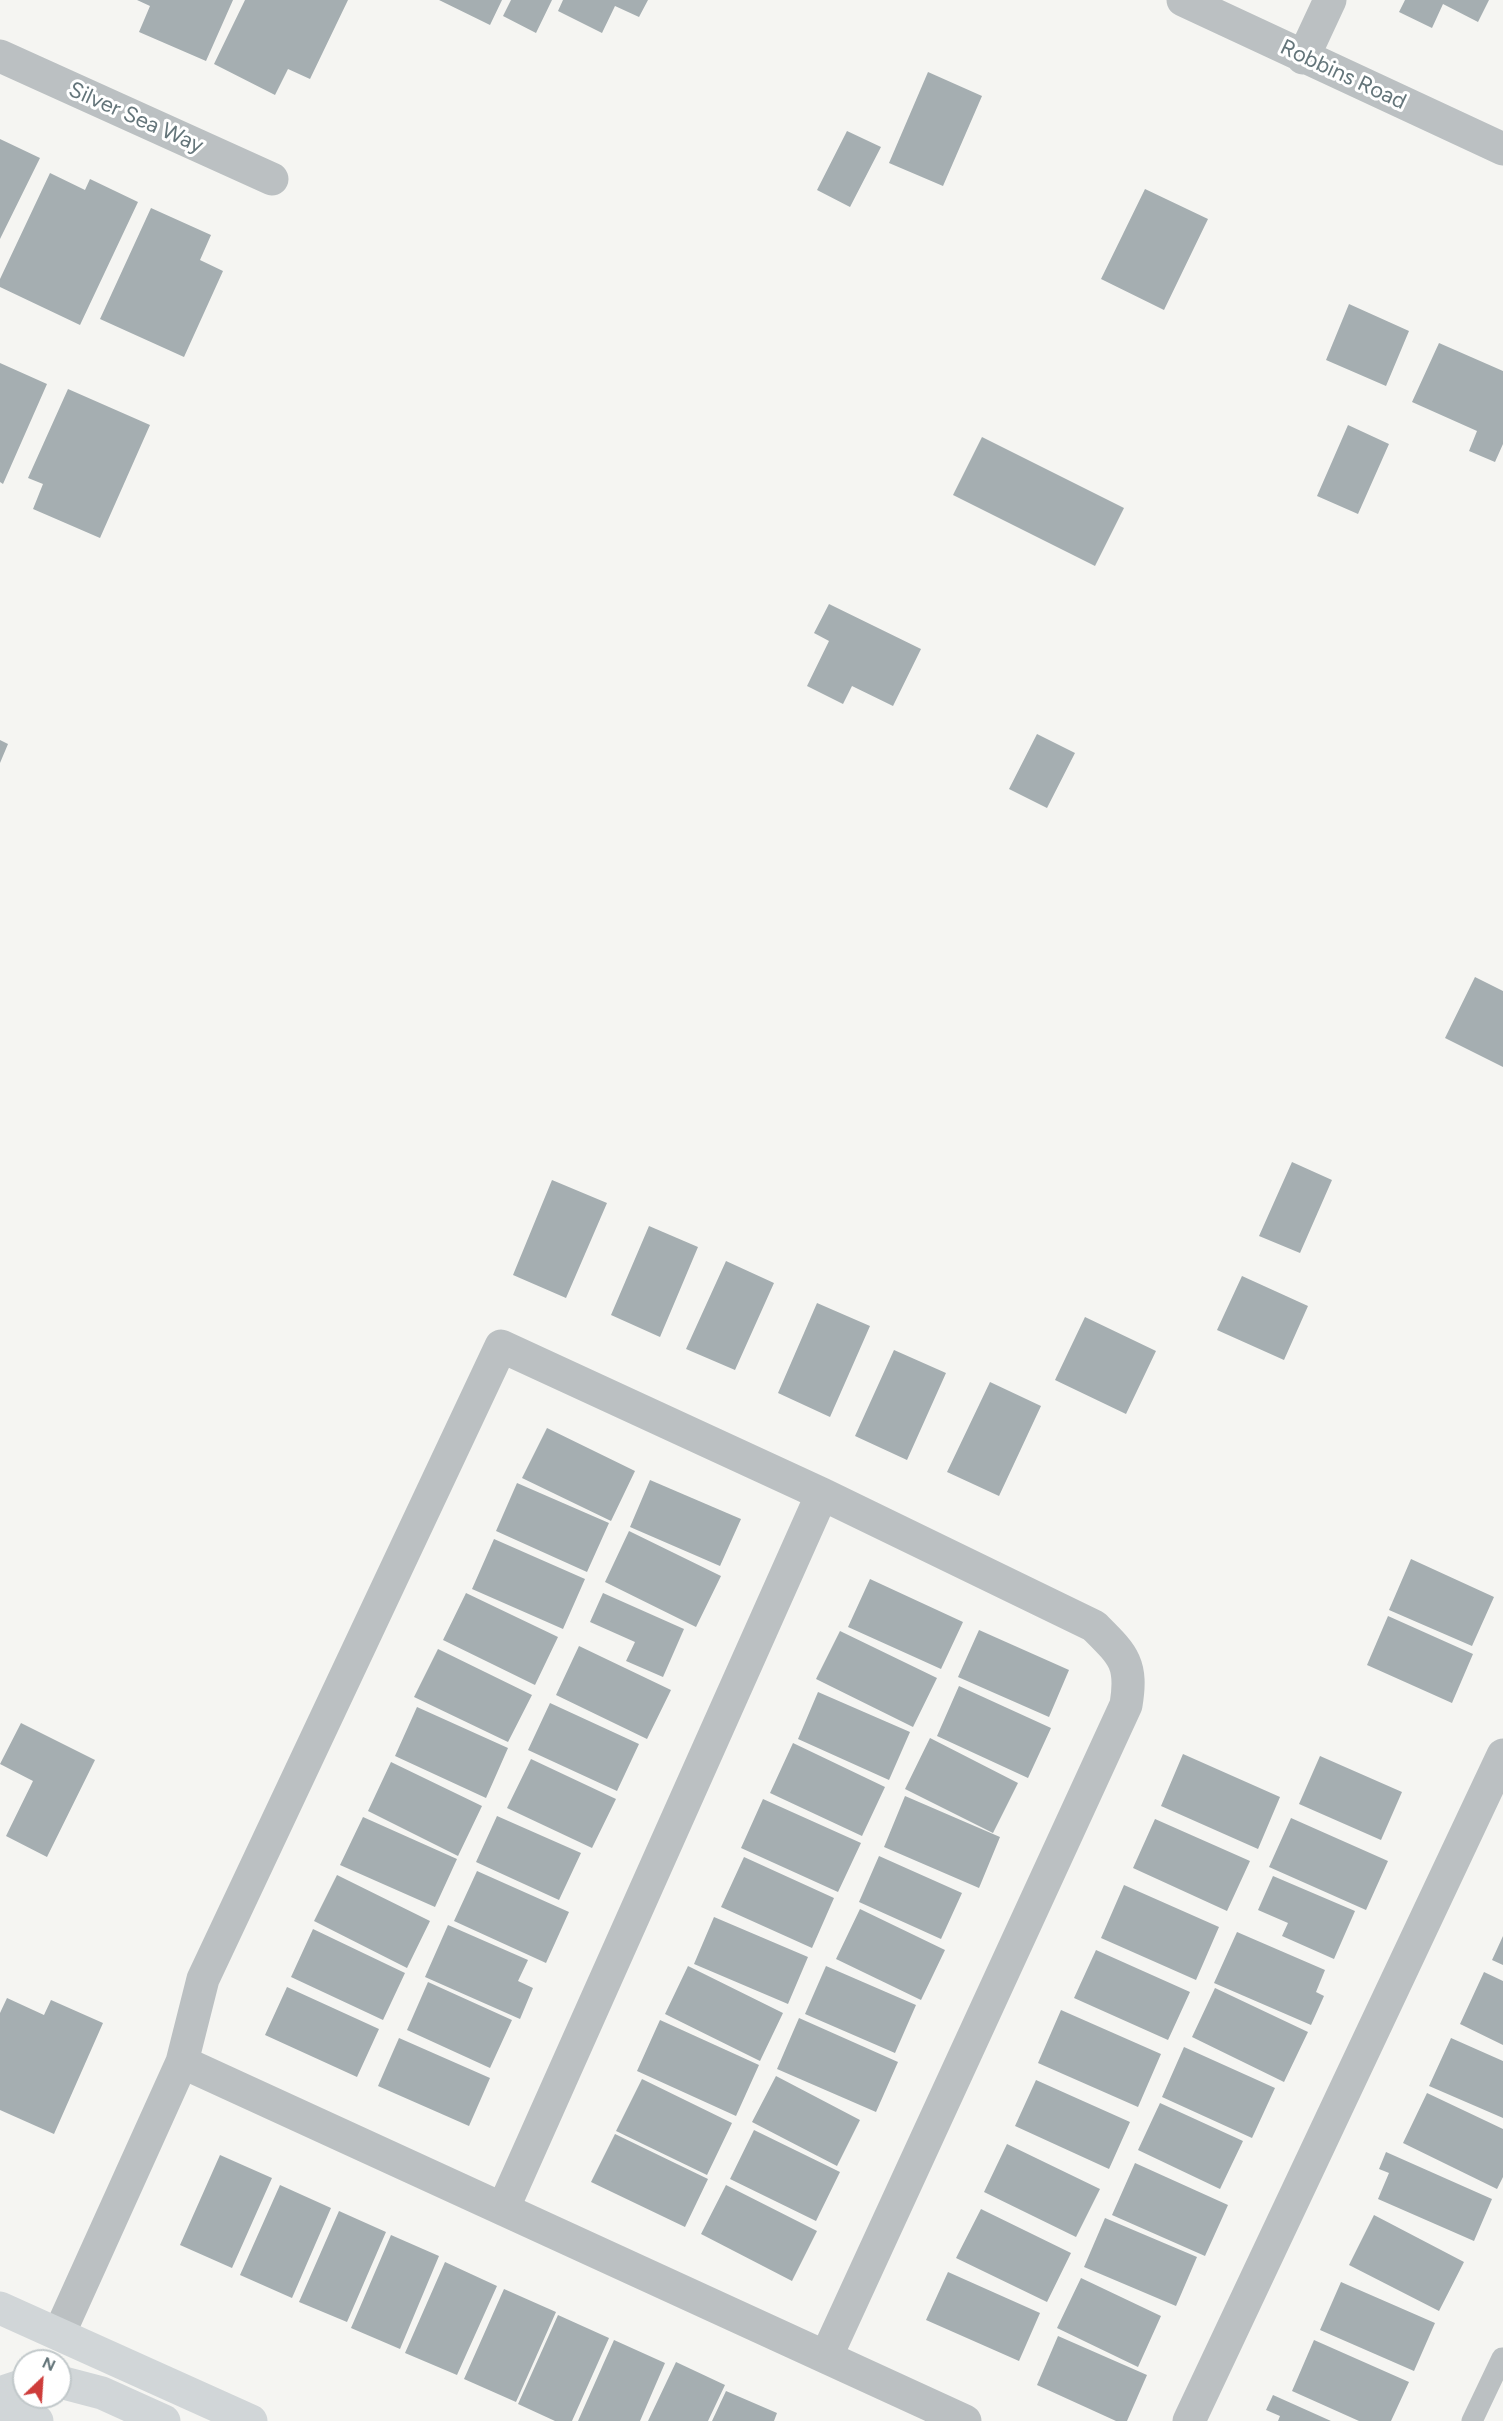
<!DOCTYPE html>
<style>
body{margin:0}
#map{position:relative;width:1503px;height:2421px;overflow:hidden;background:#f5f5f2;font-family:Figtree,sans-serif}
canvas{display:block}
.north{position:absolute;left:12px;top:2349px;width:60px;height:60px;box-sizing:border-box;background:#fff;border:2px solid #c1c8ca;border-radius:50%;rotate:25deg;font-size:16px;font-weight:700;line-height:24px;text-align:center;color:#64757a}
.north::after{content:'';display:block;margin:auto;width:21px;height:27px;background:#ce3c3a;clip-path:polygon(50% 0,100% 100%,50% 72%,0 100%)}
</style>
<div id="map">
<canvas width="1503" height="2421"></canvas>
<div class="north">N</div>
</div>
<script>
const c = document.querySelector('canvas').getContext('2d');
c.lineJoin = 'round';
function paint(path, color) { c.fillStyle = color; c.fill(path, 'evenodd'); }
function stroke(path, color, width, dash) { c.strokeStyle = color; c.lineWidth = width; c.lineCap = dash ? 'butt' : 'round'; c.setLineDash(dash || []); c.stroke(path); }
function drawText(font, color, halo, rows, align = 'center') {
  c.font = font + ' Figtree,sans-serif'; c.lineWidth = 6; c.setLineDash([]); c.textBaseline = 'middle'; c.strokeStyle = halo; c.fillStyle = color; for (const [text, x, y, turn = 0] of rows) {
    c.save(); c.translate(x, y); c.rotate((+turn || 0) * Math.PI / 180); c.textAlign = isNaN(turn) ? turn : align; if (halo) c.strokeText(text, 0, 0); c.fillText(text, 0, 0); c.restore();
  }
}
paint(new Path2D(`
 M137,0h96l-27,61 -67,-29 11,-26z
 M245,0h103l-38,79 -22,-10 -13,26 -61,-31z
 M439,0h63l-12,25z
 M511,0h41l-16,33 -33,-17z
 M563,0h85l-9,17 -24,-11 -13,27 -44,-22z
 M1405,0h84l-11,22 -35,-18 -11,24 -33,-16z
 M928,72l54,24 -39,90 -54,-23z
 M847,131l34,16 -31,60 -33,-17z
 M0,139l40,19 -40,81z
 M50,173l35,17 5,-11 48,23 -58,123 -80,-38v-8z
 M1145,189l63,30 -44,91 -63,-31z
 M151,208l60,27 -11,25 23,11 -39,86 -84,-38z
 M1349,304l60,27 -23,55 -60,-26z
 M1439,343l64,28v73l-8,18 -26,-11 8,-20 -65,-29z
 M0,363l47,21 -44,100 -3,-2z
 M68,389l82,36 -50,113 -67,-29 10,-25 -15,-6z
 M1348,425l41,19 -31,70 -41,-18z
 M982,437l142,71 -29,58 -142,-71z
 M829,604l92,45 -28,57 -41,-20 -9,18 -36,-18 22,-45 -15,-8z
 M1037,734l38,19 -28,55 -38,-19z
 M0,740l8,4 -8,19z
 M1475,977l28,14v76l-58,-29z
 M1292,1162l40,18 -32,73 -41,-17z
 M552,1180l55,23 -41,95 -53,-23z
 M649,1226l49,21 -38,90 -49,-22z
 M726,1261l48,22 -39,87 -49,-21z
 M1242,1276l66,30 -24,54 -67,-30z
 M817,1303l53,23 -40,91 -52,-24z
 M1085,1317l71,34 -30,63 -71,-34z
 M894,1350l52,23 -39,87 -52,-24z
 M990,1382l51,24 -42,90 -52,-24z
 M547,1428l88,43 -24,50 -89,-43z
 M650,1480l91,39 -21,47 -90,-39z
 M517,1483l92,40 -22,49 -91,-41z
 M629,1531l92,45 -25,51 -91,-45z
 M494,1539l91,40 -22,50 -91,-40z
 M1411,1559l83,38 -22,49 -83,-36z
 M870,1579l93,43 -22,47 -93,-42z
 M466,1593l92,44 -23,48 -92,-45z
 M603,1593l81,36 -21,48 -37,-16 9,-19 -45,-20z
 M1388,1616l85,38 -21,49 -85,-38z
 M979,1630l90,40 -20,47 -91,-40z
 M840,1631l97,47 -24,49 -97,-48z
 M579,1646l92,44 -24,49 -91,-44z
 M438,1649l94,46 -24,47 -94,-45z
 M959,1686l92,42 -23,50 -91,-42z
 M818,1692l92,40 -21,48 -91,-41z
 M550,1703l89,41 -22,47 -89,-41z
 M417,1707l91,41 -22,50 -91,-42z
 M21,1723l74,37 -48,97 -41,-21 27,-55 -33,-17z
 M930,1738l88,45 -25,50 -88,-44z
 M793,1743l92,44 -23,49 -92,-43z
 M1183,1754l97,43 -22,52 -97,-43z
 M1320,1756l82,36 -21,48 -82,-36z
 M531,1759l85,40 -24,49 -85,-40z
 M391,1762l91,44 -24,50 -90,-45z
 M905,1796l95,41 -21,51 -95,-41z
 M763,1799l98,44 -23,49 -97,-44z
 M497,1816l84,37 -22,47 -83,-38z
 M363,1817l94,42 -22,48 -95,-42z
 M1291,1818l97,43 -22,49 -97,-43z
 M1155,1819l95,42 -23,50 -94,-43z
 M879,1856l83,37 -21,46 -82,-37z
 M744,1857l90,41 -22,50 -91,-41z
 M477,1871l92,41 -23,51 -92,-42z
 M337,1875l93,46 -23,47 -93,-47z
 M1273,1876l82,35 -21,48 -52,-23 6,-13 -30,-13z
 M1124,1885l95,42 -23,53 -95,-42z
 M860,1909l85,41 -24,50 -85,-41z
 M714,1917l94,40 -20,47 -94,-40z
 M448,1925l80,35 -10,21 15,7 -13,31 -95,-42z
 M313,1929l92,44 -22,47 -92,-43z
 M1237,1932l88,38 -9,22 8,4 -13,29 -97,-42z
 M1503,1936v29l-11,-5z
 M1096,1950l94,42 -22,48 -94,-42z
 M688,1966l95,47 -23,48 -95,-47z
 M826,1966l90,39 -21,48 -90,-39z
 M1484,1972l19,9v64l-43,-21z
 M428,1982l84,38 -22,48 -83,-38z
 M287,1987l92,42 -22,48 -92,-42z
 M1215,1988l93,44 -24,50 -92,-45z
 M7,1998l37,17 7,-15 52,23 -49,111 -54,-24v-97z
 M1061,2010l100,44 -23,53 -100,-44z
 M799,2018l99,44 -22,50 -99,-43z
 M660,2020l99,45 -23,51 -99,-45z
 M399,2038l91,40 -21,48 -91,-40z
 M1451,2038l52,23v57l-74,-32z
 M1184,2047l91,41 -23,50 -90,-41z
 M776,2076l84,44 -23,46 -85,-44z
 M642,2079l90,44 -25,52 -91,-44z
 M1036,2080l94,42 -21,47 -94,-43z
 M1427,2093l76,36v48l-6,12 -94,-46z
 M1160,2103l83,38 -23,48 -82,-39z
 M754,2130l86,42 -24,49 -86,-42z
 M615,2134l93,45 -23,48 -94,-45z
 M1007,2144l93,45 -24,48 -92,-45z
 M1386,2152l106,47 -18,42 -96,-42 11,-26 -10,-4z
 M220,2155l52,23 -40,90 -52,-23z
 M1135,2163l93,42 -23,51 -93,-41z
 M280,2185l51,23 -39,90 -52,-23z
 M726,2185l91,46 -25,50 -91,-47z
 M981,2209l90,44 -24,49 -91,-44z
 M339,2211l47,21 -39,90 -48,-20z
 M1374,2215l90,47 -25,49 -90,-46z
 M1105,2218l92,39 -21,49 -92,-39z
 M391,2235l48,21 -39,93 -49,-21z
 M445,2262l52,24 -40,89 -52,-22z
 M948,2272l92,41 -21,48 -93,-41z
 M1081,2278l80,38 -23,51 -81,-39z
 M1341,2282l94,41 -21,48 -94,-41z
 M504,2289l52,23 -40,90 -52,-23z
 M558,2315l51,23 -37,83h-17l-37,-17z
 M1058,2336l89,39 -20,46h-11l-79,-36z
 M614,2340l51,23 -25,58h-62z
 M1314,2340l95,42 -18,39h-32l-67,-30z
 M676,2362l49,23 -17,36h-60z
 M726,2391l51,22 -3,8h-62z
 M1273,2395l58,26h-53l2,-5 -14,-6z`), '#a5aeb1');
stroke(new Path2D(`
 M1472,2421l30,-63`), '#bbc0c2', 21);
stroke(new Path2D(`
 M1183,0l320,149
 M0,56l272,123
 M1303,58l27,-58
 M182,2062l783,359
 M503,2209l319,-715
 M59,2334l123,-272 21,-83 298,-633 321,148 272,132c29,29 39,37 32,79l-300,652
 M1189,2421l314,-666`), '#bbc0c2', 33);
stroke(new Path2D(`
 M0,2308l251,113
 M60,2382l42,11 62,28
 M0,2393l24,-8
 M0,2404l37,17`), '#d1d6d8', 33);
drawText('22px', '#64757a', '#fff', [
 ["Robbins Road",1343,75,25],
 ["Silver Sea Way",136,118,24]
]);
</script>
